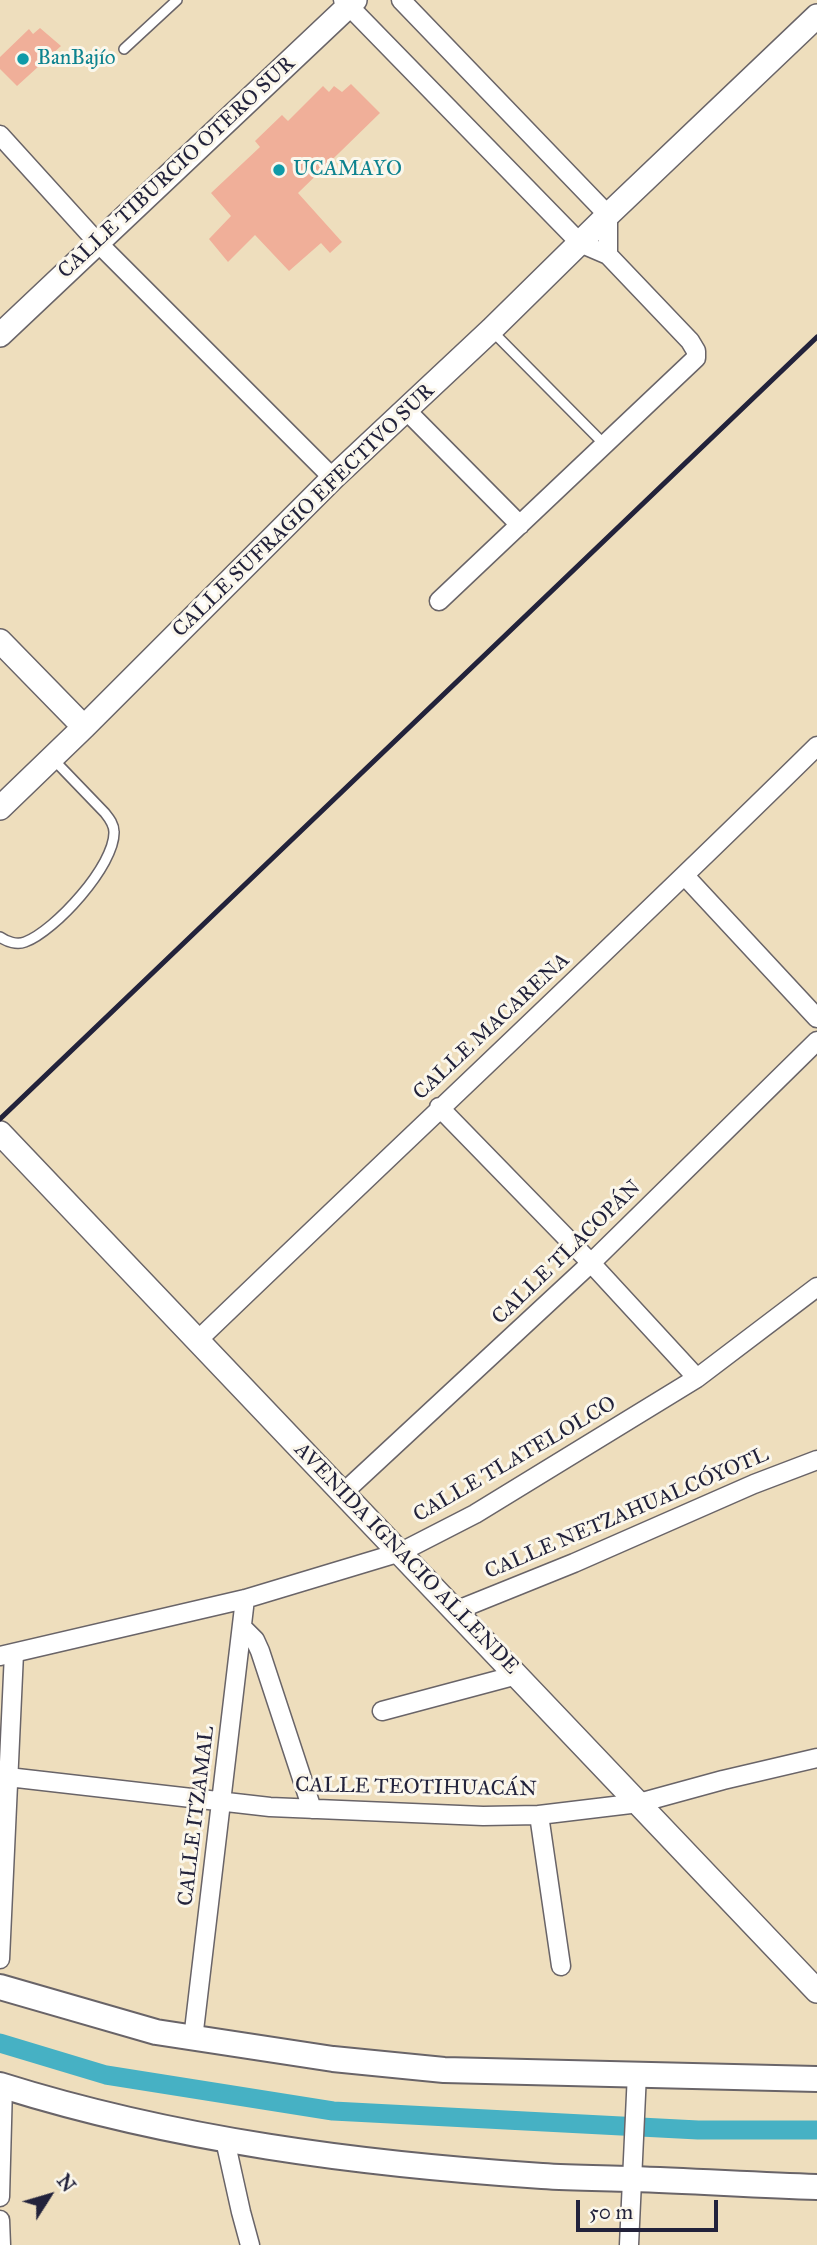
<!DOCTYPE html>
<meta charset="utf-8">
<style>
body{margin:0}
#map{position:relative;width:817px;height:2245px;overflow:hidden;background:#eedebd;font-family:"IM FELL Great Primer",serif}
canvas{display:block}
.north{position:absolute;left:14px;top:2161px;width:70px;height:70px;-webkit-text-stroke:5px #fbf7ec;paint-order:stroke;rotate:53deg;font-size:19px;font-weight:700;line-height:28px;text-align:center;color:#22223b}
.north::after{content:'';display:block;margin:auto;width:24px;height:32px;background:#22223b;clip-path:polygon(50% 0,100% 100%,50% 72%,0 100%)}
.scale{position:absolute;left:576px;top:2200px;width:142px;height:32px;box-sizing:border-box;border:4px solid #22223b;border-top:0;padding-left:9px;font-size:21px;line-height:24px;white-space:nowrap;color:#22223b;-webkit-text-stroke:5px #fbf7ec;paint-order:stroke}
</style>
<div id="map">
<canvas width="817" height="2245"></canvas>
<div class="north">N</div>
<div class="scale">50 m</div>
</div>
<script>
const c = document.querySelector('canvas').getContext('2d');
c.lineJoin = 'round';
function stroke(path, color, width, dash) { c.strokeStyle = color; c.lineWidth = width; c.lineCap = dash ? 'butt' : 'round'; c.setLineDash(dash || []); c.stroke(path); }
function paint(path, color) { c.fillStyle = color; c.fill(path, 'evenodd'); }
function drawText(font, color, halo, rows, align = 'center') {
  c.font = font + ' "IM FELL Great Primer",serif'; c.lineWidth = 6; c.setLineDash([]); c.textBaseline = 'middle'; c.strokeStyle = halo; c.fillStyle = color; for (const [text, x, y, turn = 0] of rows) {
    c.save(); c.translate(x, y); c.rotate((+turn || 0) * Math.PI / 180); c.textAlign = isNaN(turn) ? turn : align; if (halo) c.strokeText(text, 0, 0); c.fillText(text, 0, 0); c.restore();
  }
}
stroke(new Path2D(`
 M0,2043l106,32 227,36 365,19h119`), '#46b1c4', 19);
paint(new Path2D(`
 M40,28l21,18 -44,40 -17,-17v-12l29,-28 4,5z
 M351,84l29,29 -82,80 44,49 -12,11 -9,-10 -32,28 -34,-36 -27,27 -19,-23 22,-23 -20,-23 49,-46 -5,-6 27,-26 6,6 35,-35 6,6 5,-6 8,6z`), '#f0af99');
const service = new Path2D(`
 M124,49l53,-49
 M492,331l112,113
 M0,937c7,5 17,8 25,5 30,-11 90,-77 89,-110 0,-8 -5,-14 -9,-19l-52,-54`);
const minor = new Path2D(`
 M343,0l237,243 28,12 82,86 6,10v7l-257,243
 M401,0l207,215v40
 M0,135l98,108 235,235
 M406,410l114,115
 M685,876l132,142
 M439,1107l152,156 106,115
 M198,1340c206,-198 415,-393 619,-594
 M343,1493l248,-230 226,-222
 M455,1611l119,-48 180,-79 63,-24
 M242,1627l13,13 5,11 52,158
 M0,1656l245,-57 156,-47 74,-38 222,-136 120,-91
 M382,1711l135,-36
 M8,1777l262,30 213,9 56,-1 100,-12 84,-23 94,-22
 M539,1815l22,151
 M0,1959l14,-306
 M193,2039l52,-440
 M225,2140l16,72 9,33
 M0,2197l3,-111
 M0,2220l1,25
 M629,2245l8,-172`);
const tertiary = new Path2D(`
 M0,335l355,-335
 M0,641l84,86
 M0,808l84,-81 249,-249 158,-148 117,-115 209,-199
 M0,1133l817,858`);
const secondary = new Path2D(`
 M0,1987l156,45 177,27 111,11 373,9
 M0,2085c175,55 359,79 542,91 30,2 60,2 90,3 62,2 123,6 185,8`);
stroke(service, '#696468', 12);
stroke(minor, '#696468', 21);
stroke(tertiary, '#696468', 26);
stroke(secondary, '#696468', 28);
stroke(service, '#fff', 9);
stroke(minor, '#fff', 18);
stroke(tertiary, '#fff', 23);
stroke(secondary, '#fff', 24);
stroke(new Path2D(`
 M0,1119l817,-782`), '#22223b', 5);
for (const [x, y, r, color] of [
 [23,59,7,"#0f9aa8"],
 [279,170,7,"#0f9aa8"]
]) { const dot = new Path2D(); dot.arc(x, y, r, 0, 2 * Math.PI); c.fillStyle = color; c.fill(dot); stroke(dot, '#fbf7ec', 2.5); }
drawText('21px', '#0d838f', '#fbf7ec', [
 ["BanBajío",37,59],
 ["UCAMAYO",293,170]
], 'left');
drawText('21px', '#22223b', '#fbf7ec', [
 ["CALLE TIBURCIO OTERO SUR",177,168,-43],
 ["CALLE SUFRAGIO EFECTIVO SUR",304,511,-44],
 ["CALLE MACARENA",492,1027,-43],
 ["CALLE TLACOPÁN",567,1253,-44],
 ["CALLE TLATELOLCO",515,1460,-30],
 ["CALLE NETZAHUALCÓYOTL",627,1514,-23],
 ["AVENIDA IGNACIO ALLENDE",406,1559,46],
 ["CALLE TEOTIHUACÁN",416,1788,1],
 ["CALLE ITZAMAL",197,1816,-83]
]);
</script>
